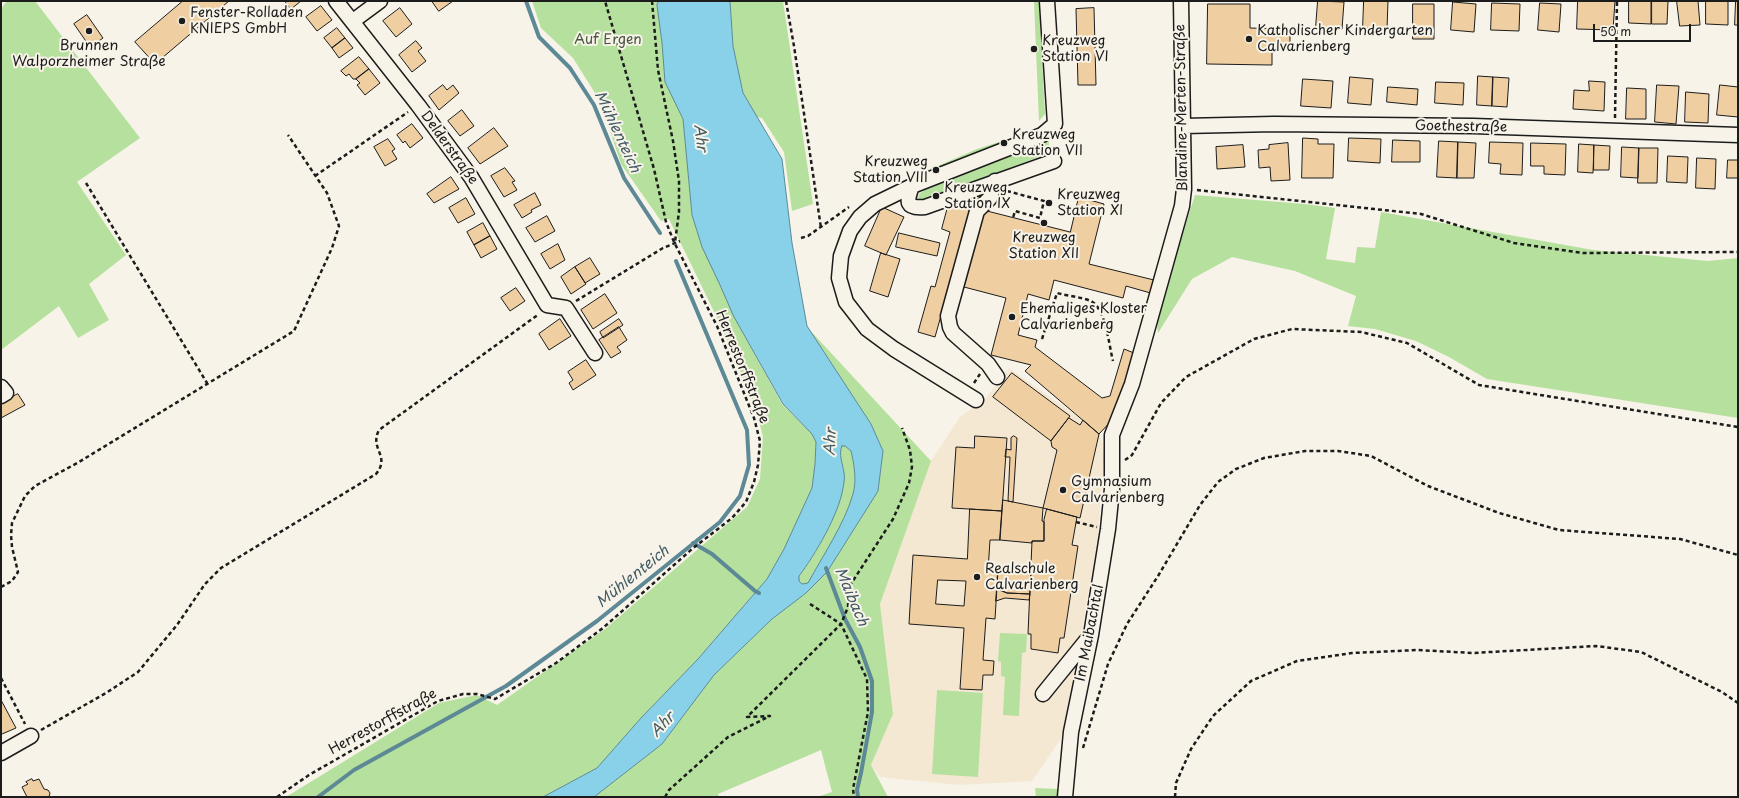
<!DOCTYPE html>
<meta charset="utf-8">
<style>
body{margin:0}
#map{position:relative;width:1739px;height:798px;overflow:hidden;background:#f7f3e8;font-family:"Playpen Sans",sans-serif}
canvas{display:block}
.frame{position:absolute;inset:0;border:2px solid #1c1c1c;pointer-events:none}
.scale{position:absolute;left:1593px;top:24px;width:98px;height:18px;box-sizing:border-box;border:2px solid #1c1c1c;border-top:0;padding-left:5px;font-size:12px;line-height:14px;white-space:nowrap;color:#1c1c1c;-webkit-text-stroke:3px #f7f3e8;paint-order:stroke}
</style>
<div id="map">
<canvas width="1739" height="798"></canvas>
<div class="frame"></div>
<div class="scale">50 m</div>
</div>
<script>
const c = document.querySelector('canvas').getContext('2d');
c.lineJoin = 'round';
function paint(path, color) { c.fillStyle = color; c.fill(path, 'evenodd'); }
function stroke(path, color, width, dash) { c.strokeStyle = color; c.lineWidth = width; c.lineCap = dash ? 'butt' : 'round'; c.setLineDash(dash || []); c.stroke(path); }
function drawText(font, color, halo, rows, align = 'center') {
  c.font = font + ' "Playpen Sans",sans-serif'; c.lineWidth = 4; c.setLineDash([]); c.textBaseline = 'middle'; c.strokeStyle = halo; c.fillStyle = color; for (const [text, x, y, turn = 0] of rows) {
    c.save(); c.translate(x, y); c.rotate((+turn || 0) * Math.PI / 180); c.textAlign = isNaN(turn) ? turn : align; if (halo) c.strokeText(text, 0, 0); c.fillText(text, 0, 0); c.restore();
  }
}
paint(new Path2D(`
 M1009,368l74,52 16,14 4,10 1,15 -6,77 -33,197 -33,48 -73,4 -79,-8 -9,-12 22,-51 -13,-110 51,-143 29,-44 26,-19z`), '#f5e8d3');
paint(new Path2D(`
 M7,1h28l105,137 -63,44 49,73 -37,29 20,36 -31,18 -19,-32 -58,44v-341z
 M532,1h127l-2,4 5,38 3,39 18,37 9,96 42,102 48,87 30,30 4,8 -1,22 -3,24 -28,61 -17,30 -69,80 -57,59 -44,50 -54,29h-257l153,-94 38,-8 20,10 108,-76 142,-122 13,-28 3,-42 -7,-28 -34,-81 -53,-109 -8,2 -40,-57 -21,-63 -27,-43 -32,-30z
 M730,1h53l30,203 -21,7 -8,-59 -22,-34 -6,-1 -13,-24 -10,-47z
 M1034,1h5l6,113 -6,7z
 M1021,135v1l-81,33h-6l-1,2 -35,14v-2l79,-34z
 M1049,139v9l-3,6 -106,41h-3l-14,7 -5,-2 1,-6 11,-8z
 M1195,195l109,9 31,4 -9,51 29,4 2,-16 18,1 6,-36 212,38 115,11 30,-3v160l-251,-39 -38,-22 -33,-16 -41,-12 -27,-3 8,-30 -61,-25 -63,-14 -40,22 -34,54 -2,-17z
 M807,327l124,134 -51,143 13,110 -22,51 17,32h-71l15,-5 -11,-42 -103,44 1,3h-125l68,-53 52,-69 58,-56 34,-26 21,-21 51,-81 5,-40 -12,-27z
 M842,446h3l6,5c3,13 6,29 2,43 -7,27 -31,64 -45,89l-6,1 -3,-3v-5c23,-29 39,-64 45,-100 1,-10 -7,-20 -2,-30z
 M1000,633l27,1 -1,18 -4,1 -3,63 -16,-1 2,-38 -4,-1v-14l-3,-1z
 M937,690l46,3 -5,84 -46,-3z
 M1035,788l25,1v8h-24z`), '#b5e09d');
const water = new Path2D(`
 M659,1h71l3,45 10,47 39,66 10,84 15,83 64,98 12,27 -5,40 -51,81 -21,21 -34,26 -58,56 -52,69 -68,53h-51l54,-29 44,-50 57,-59 69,-80 17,-30 28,-61 3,-24 1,-22 -4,-8 -29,-30 -49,-87 -14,-32 -18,-38 -10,-32 -9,-96 -18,-37 -3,-39 -5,-38zM842,446h3l6,5c3,13 6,29 2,43 -8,29 -31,63 -45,89l-6,1 -3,-3v-5c16,-21 40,-62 44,-88 1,-5 2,-11 1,-15 -1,-9 -6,-19 -2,-27z`);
paint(water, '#88d1e9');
stroke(water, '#5d8997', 1);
stroke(new Path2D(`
 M526,1l13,36 31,31 24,37 30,73 36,55
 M693,543l19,11 43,37 4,2
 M826,568l19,51 15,28 12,34v31l-11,61 -4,17 1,7
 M318,797l36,-27 152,-84 91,-65 123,-99 20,-26 9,-31 -2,-35 -71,-169`), '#5d8997', 4);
const building = new Path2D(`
 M183,1h46l-74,63 -20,-22z
 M285,1h16l-10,8z
 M432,1h21l-14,10z
 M1318,1l26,1 -2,27 -26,-2z
 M1364,1h24l-1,28 -24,-1z
 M1578,1h37l-2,29 -36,-1z
 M1629,1h22v23l-22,-1z
 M1652,1h16l-1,23h-15z
 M1677,1h21l2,24 -20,1z
 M1706,1h22v24l-22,-1z
 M1736,1h2v24h-3z
 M1453,2l23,2 -2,28 -23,-2z
 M1492,3l28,1 -1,27 -28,-1z
 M1540,3l21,1 -2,28 -21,-2z
 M1208,4h42v24l40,1v20h-18v16l-65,-1z
 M1413,4h21v35h-21z
 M321,6l11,14 -15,11 -11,-14z
 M400,8l12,16 -16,13 -13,-16z
 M1094,8l2,77h-18l-2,-76z
 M87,15l16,23 -13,9 -16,-23z
 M337,28l8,10 -13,10 -8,-10z
 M345,38l8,10 -14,10 -7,-10z
 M416,41l6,7 -4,3 8,10 -14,11 -13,-17z
 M359,57l10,12 -13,10h-3l-4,-5 -3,2 -5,-5z
 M369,69l11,14 -15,12 -8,-10 3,-2 -4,-4z
 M1478,76l15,1 -1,29 -15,-1z
 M1350,77l23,2 -2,26 -23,-2z
 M1493,77l16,1 -2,29 -15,-1z
 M1303,79l30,2 -2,27 -30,-2z
 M1589,81l16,1 -1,29 -31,-2 1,-19 15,1z
 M1436,82l28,1 -1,22 -28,-2z
 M443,85l4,5 6,-5 6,8 -20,17 -10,-14z
 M1657,85l22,1 -3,38 -21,-2z
 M1720,85l18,2v30l-21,-2z
 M1388,87l30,2 -1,16 -30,-3z
 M1627,88l19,1v30h-20z
 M1686,92l23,2 -1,29 -23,-1z
 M462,110l12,16 -14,10 -12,-15z
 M412,124l11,14 -13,10 -5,-7 -2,2 -6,-8z
 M494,128l14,18 -28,18 -12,-16z
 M1303,138l15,1v5h16l-1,34h-31z
 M1349,138l32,1 -1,24 -32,-2z
 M388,139l7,10 -3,2 5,8 -12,7 -11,-19z
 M1393,140l27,1v21h-28z
 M1439,141l19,1 -1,36 -20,-1z
 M1458,142l18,1 -2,35h-17z
 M1490,142l33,1 -1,32 -22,-1 1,-10 -12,-1z
 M1288,143l2,37 -19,1 -1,-14 -11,1 -1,-18 11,-1v-4z
 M1531,143l35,1 -1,31 -21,-1v-8h-13z
 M1579,144l15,1 -1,28 -15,-1z
 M1243,145l2,22 -28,2 -1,-22z
 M1594,145l16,1 -1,24h-15z
 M1622,147l17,1 -1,30 -17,-1z
 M1639,148h19l-1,35h-19z
 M1668,156l20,1 -1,26 -20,-1z
 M1697,158l19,1 -1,30 -19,-1z
 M1728,160h10v18h-11z
 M505,168l10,13 -3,1 5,8 -13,7 -13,-21z
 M451,177l8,12 -25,14 -7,-9z
 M535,193l6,12 -10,5 1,2 -10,6 -8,-13z
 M1079,197l25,7 -15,60 69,17 -4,13 -28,-8 -3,12 -69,-18 -5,20 -21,-6 -10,41 19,5 -2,7 67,51 8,-2 14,-47 10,4 -17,62 -18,19 -74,-63 6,-6 -40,-10 15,-57 -42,-11 19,-77 87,22z
 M466,198l9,16 -17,9 -9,-15z
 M949,203l22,6 -36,128 -17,-5 13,-46 4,1 15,-55 -8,-3z
 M882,207l22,10 -18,38 -21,-9z
 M547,216l8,15 -20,11 -9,-14z
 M483,223l7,13 -16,9 -7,-13z
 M899,233l41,10 -3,13 -41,-9z
 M490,236l7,13 -16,9 -7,-13z
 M558,244l7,16 -15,9 -9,-15z
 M881,253l19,6 -12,38 -18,-6z
 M590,258l10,16 -15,9 -10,-16z
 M575,267l11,17 -15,10 -10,-17z
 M516,288l9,13 -15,10 -9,-13z
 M605,294l12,19 -24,16 -12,-19z
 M560,319l11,17 -22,14 -10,-16z
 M619,319l4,6 -20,13 -3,-6z
 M619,327l8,13 -10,7 4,5 -10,6 -12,-18z
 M586,360l10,15 -23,15 -4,-7 4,-3 -5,-8z
 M1012,373l58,43 -19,25 -58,-44z
 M18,394l7,11 -24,13v-15z
 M1069,418l11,7 3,-5 16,14 -19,84 -37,-10 14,-58 -5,-3 -1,-6z
 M975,436l32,2 -5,73 -50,-3 4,-61 18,1z
 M1014,436l3,2 -4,64 -5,-1 2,-44h-5l1,-8 5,1v-12z
 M1003,500l40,8 -1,13 2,1v19h-12v2l-32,-3z
 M970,509l32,2 -2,29h-10l-2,31h10l-3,48 -9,-1 -3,42 11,1 -1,14h-10l-1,15 -22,-1 4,-61 -55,-4 4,-69 54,4zM938,580l28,1 -2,25 -28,-2z
 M1047,509l30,8 -5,28 6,1 -14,92h-4l-2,15 -27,-4v-15h-3l4,-93h12v-21z
 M998,571l33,2 -1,21 -23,-1 -10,-4z
 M997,589l10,4 23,1 -1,6 -24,-2 -9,3z
 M1,700l15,28 -14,6 -1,-1z
 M32,779l1,2 6,-2 5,10 4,1 2,3 -1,4h-22l-5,-10 6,-3 -2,-2z`);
paint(building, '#efcfa1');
stroke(building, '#1c1c1c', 1);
const minor = new Path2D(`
 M336,1l82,104 53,72 76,128 19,3 29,45
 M1047,1l8,123 -13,11 -130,51c-6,16 -6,23 13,21l129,-46
 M353,21l27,-20
 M1183,126l91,-2 199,2 265,9
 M995,181l-5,17 -13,13 -29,105 2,11 3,6 35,31 9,13
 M912,186l-37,18 -15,13 -10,14 -9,25 -2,22 7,24 21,27 27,20 82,51
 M1,387l5,6 -5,3
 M1043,694l47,-58
 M1,753l30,-17
 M1065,797l6,-65 20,-97 17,-106 4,-40v-54l20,-51 50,-178 2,-17 -3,-188`);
stroke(minor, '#1c1c1c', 17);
stroke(new Path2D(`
 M652,1l6,69 15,71 6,40v31l-4,30
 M786,1l8,45 27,182
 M1615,118l2,-117
 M315,176l93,-64
 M86,183l121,200
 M1197,190l224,24 93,29 69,10 155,-1
 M1007,191l37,10 -4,17 -25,-7 -2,7
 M801,238l7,-2 41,-29
 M576,301l87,-53 17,-7
 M1042,339l15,-46c11,3 24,4 34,8 15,8 18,45 22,60
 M974,383l6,-9
 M1125,460l7,-5 29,-52 25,-26 68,-38 38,-10 69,3 46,11 72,42 259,42
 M1076,522l21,5
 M1,587l11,-6 6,-9 -6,-25 -1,-12 1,-12 13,-27 10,-10 44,-24 215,-131 38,-83 7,-22 -12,-33 -39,-58
 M810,604l31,20 26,55 1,33 -15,77 1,8
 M1,678l24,46
 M41,730l65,-37 32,-21 39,-47 28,-41 16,-16 155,-94c15,-18 -7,-25 3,-44l160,-116
 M1083,748l25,-84 19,-40 31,-48 42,-71 18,-23 18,-13 28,-11 41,-7h33l33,5 57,30 71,27 60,17 121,9 58,16
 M277,797l32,-22 129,-74 25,-7h14l18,5 61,-36 47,-35 89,-79 40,-31 14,-16 8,-20 4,-17 2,-24 -6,-23 -37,-92 -43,-84 -8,-20 -12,-53 -49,-168
 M665,797l4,-7 59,-53 42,-21 -23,1 94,-93 7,-17 1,-20 44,-68 16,-36 3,-16 -2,-17 -8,-22
 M1175,797l1,-14 15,-34 22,-33 38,-35 46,-20 55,-8 66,-3 55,3 123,-7 45,6 81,40 16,11`), '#1c1c1c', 2.5, [4, 3]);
stroke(minor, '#f7f3e8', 14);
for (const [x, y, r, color] of [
 [182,21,4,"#1c1c1c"],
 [89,31,4,"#1c1c1c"],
 [1249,39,4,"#1c1c1c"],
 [1034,49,4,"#1c1c1c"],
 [1004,143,4,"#1c1c1c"],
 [936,170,4,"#1c1c1c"],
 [936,196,4,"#1c1c1c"],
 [1049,203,4,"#1c1c1c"],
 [1044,223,4,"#1c1c1c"],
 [1012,317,4,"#1c1c1c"],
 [1063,490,4,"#1c1c1c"],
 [977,577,4,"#1c1c1c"]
]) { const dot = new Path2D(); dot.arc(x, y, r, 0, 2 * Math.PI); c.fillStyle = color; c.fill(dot); stroke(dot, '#f7f3e8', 1.5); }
drawText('14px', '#1c1c1c', '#f7f3e8', [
 ["Fenster-Rolladen",190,13],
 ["KNIEPS GmbH",190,29],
 ["Katholischer Kindergarten",1257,31],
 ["Calvarienberg",1257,47],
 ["Kreuzweg",1042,41],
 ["Station VI",1042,57],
 ["Brunnen",89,46,"center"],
 ["Walporzheimer Straße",89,62,"center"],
 ["Kreuzweg",1012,135],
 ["Station VII",1012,151],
 ["Kreuzweg",928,162,"right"],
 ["Station VIII",928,178,"right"],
 ["Kreuzweg",944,188],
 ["Station IX",944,204],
 ["Kreuzweg",1057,195],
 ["Station XI",1057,211],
 ["Kreuzweg",1044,238,"center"],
 ["Station XII",1044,254,"center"],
 ["Ehemaliges Kloster",1020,309],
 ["Calvarienberg",1020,325],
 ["Gymnasium",1071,482],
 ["Calvarienberg",1071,498],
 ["Realschule",985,569],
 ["Calvarienberg",985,585]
], 'left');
drawText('14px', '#4a5743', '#f7f3e8', [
 ["Auf Ergen",608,40]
]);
drawText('14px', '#1c1c1c', '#f7f3e8', [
 ["Blandine-Merten-Straße",1182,108,-91],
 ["Goethestraße",1461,127,1],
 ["Delderstraße",449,148,54],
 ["Herrestorffstraße",742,367,68],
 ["Im Maibachtal",1090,633,-79],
 ["Herrestorffstraße",383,722,-29]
]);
drawText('italic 15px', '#425b64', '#f7f3e8', [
 ["Mühlenteich",617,132,65],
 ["Ahr",700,138,83],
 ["Ahr",831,442,-87],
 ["Mühlenteich",633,577,-39],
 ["Maibach",851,597,67],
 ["Ahr",663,725,-47]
]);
</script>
